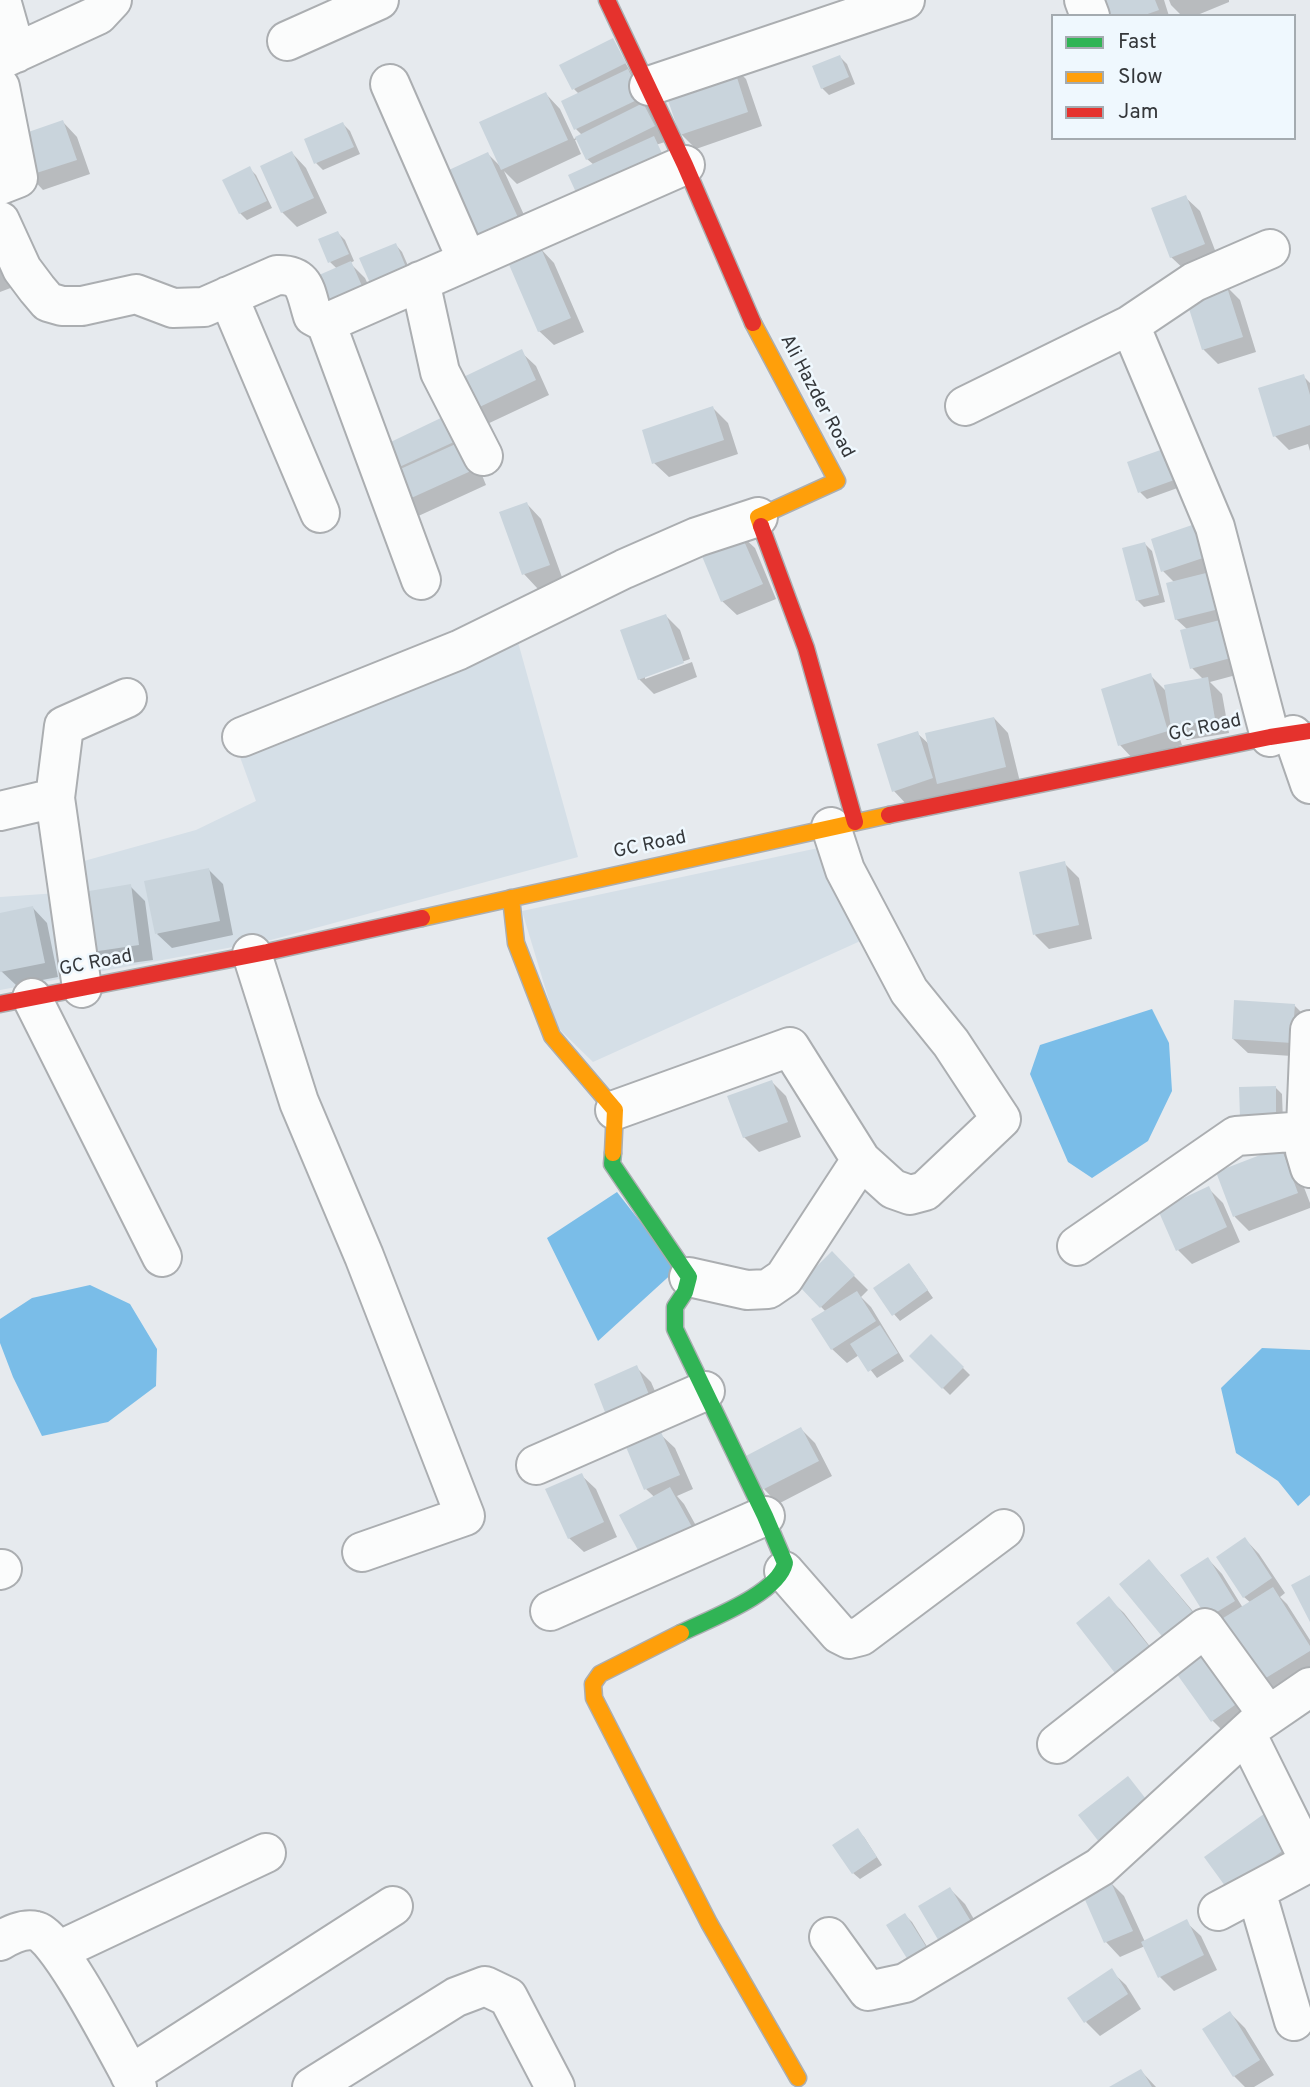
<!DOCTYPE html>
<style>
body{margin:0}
#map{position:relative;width:1310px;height:2087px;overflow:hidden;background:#e6eaee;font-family:Overpass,sans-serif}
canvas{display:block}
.legend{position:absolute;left:1051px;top:14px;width:245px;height:126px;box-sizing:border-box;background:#eff8fe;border:2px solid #a4abb0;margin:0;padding:9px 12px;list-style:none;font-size:21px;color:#34373a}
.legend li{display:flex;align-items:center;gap:14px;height:35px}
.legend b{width:35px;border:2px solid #a4abb0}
</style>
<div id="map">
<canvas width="1310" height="2087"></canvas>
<ul class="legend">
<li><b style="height:9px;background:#30b455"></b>Fast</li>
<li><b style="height:9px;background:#ff9f0a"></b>Slow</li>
<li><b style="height:9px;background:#e5322d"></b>Jam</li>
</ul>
</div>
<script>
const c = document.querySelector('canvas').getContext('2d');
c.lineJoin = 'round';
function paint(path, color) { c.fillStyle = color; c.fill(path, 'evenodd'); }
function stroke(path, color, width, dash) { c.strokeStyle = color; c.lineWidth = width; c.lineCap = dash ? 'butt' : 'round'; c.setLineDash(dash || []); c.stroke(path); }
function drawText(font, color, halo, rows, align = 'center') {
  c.font = font + ' Overpass,sans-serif'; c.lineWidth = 5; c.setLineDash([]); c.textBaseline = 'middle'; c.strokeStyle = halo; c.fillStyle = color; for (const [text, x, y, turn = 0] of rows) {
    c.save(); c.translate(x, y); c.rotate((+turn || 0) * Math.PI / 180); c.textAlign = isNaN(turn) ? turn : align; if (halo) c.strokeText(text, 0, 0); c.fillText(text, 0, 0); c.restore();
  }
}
paint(new Path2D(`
 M516,635l62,222 -307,83 -271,50v-93l58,-4 -3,-24 141,-39 60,-29 -20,-55z
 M823,847l44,91 -274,124 -36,-35 -35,-116z`), '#d5dfe7');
paint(new Path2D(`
 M1152,1009l17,34 3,48 -24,50 -56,37 -24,-16 -38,-88 10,-29z
 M617,1192l60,77 -79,72 -51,-103z
 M90,1285l40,19 27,45 -1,37 -48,36 -66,14 -29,-59 -13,-34v-24l32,-21z
 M1262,1348l48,2v145l-12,11 -20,-25 -42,-28 -15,-65z`), '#7abde8');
paint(new Path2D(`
 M1101,0h63l5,16h-63z
 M1169,0h60v2l-34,14h-13l-11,-11z
 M613,40l55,101 -74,24 -7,-6 -10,-20 -2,1 6,14 -64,30 -13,-13 31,68 -47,22v-107l13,13 45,-73 14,15 14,30 8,-4 -6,-6 3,-35 -5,-5z
 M840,57l7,7 8,20 -26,11 -7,-7z
 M731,64l15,15 16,47 -66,23 -15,-15z
 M63,122l14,15 13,37 -47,16 -14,-15z
 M343,124l7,7 10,23 -37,16 -7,-7z
 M292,153l14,15 21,45 -30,14 -15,-15z
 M250,169l6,6 16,33 -25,12 -7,-7z
 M1185,197l15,14 18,47 -32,13 -15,-14z
 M0,230l21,54 -21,8z
 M338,233l7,7 9,21 -4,2 15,15 15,32 -50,-48z
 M396,245l6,7 14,32 -34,14z
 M540,248l14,15 30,69 -30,13 -15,-14z
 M1226,286l14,14 16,52 -38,12 -15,-15z
 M521,352l15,14 13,29 -66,31 -15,-14z
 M1303,376l7,7v68l-2,-7 -19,6 -14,-14z
 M713,408l15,15 10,31 -69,23 -15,-14z
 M445,418l30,40 11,27 -72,33 -26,-41z
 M1166,450l17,36 -36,13 -7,-7z
 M527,504l14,15 22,61 -25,9 -14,-15 -22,-60z
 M1197,525l54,146 -41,11 12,12 7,39 -42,7 -10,-9 5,14 -48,15 -14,-15 30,-70 17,17 37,-12 -12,-12 -4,-38 -12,-11 -1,-36 -12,-12z
 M740,534l15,14 21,51 -39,16 -15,-14z
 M1145,544l7,7 13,51 -21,5 -7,-7z
 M666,616l14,14 10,29 -45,16v4l47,-17 5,15 -43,17 -15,-15z
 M994,718l14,15 12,49 -112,24 -14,-15 23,-58 13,12z
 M1064,863l15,15 13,61 -43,10 -14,-14z
 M209,870l14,14 10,51 -61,13 -15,-14z
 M130,886l15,15 8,59 -51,7 -15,-15z
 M33,908l14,15 11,54 -42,8 -15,-14 -1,-57z
 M1294,1005l15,15 -3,37 -58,-4 -15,-14z
 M772,1082l14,14 15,41 -42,15 -15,-15z
 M1275,1087l7,7 1,28 -43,-33z
 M1280,1149l15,15 15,39v5l-61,23 -14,-14 -17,-44z
 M1208,1188l15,15 17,39 -48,22 -14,-14z
 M832,1254l36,36 -7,7 10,10 33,54 -27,17 -18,-23 -12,8 -15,-14 -6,-37 -26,-27z
 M915,1272l18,26 -33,23 -6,-7z
 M931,1336l39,39 -20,20 -39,-39z
 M636,1367l15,15 17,39 -72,-36z
 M801,1429l14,14 17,33 -54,28 -14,-15z
 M660,1434l15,14 18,41 -16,7 7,8 26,47 -64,-62z
 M581,1475l15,14 21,48 -33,15 -15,-14z
 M1245,1539l14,15 26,39 -5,4 7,7 23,36v34l-43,27 -53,-76 -6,-66 14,15 21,34 8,-5 -7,-6z
 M1149,1561l14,15 51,60 41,79 -28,20 -15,-15z
 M1109,1599l15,14 48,62z
 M1267,1813l38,46 -61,45z
 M857,1830l7,7 18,28 -22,14 -7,-6z
 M1110,1882l14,14 21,46 41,-20 15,14 16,34 -43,21 -14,-14 -15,-31 -25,11 -14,-15 -22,-48z
 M950,1889l15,15 26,44 -43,3z
 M905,1915l7,7 25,41 -23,4z
 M1111,1971l15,14 15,24 -41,27 -14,-14z
 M1230,2013l15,15 29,47 -20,12h-9l-11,-11z
 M1141,2071l15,16h-43z`), '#0003');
paint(new Path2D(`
 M1099,0h56l4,10 -17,6h-38z
 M613,38l13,25 -54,27 -13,-25z
 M840,55l9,22 -28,12 -9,-23z
 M732,62l16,50 -68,23 -17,-49z
 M628,69l13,29 -67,32 -13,-29z
 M546,92l22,48 -67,30 -22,-48z
 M643,103l12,23 -69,34 -11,-23z
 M63,120l14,40 -50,16 -13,-39z
 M343,122l11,25 -40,17 -10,-25z
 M654,136l12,26 -86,39 -12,-26z
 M292,151l22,47 -33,15 -21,-47z
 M488,152l33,72 -49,23 -34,-72z
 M250,166l17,35 -28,13 -17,-34z
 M1186,195l19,49 -35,14 -19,-50z
 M338,231l11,23 -21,9 -10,-24z
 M396,243l14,34 -36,15 -15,-34z
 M540,246l31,72 -33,14 -31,-72z
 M351,261l15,34 -41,18 -15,-34z
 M1226,284l17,53 -41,13 -17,-54z
 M522,349l14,31 -69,33 -14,-31z
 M1304,374l6,21v30l-37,12 -15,-49z
 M713,406l11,34 -72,24 -10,-34z
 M445,416l11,25 -72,33 -10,-24z
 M460,442l13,28 -75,34 -13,-28z
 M1166,448l11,31 -39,14 -11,-31z
 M527,502l23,63 -28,10 -23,-63z
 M1198,523l11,33 -48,16 -10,-33z
 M740,532l23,52 -42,18 -22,-53z
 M1145,542l14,53 -23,6 -14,-53z
 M1214,571l9,37 -48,12 -9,-37z
 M666,614l18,49 -46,17 -18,-50z
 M1228,618l10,38 -48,13 -10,-39z
 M1151,673l17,58 -50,15 -17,-57z
 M1208,677l7,42 -44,8 -7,-42z
 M994,717l12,50 -69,17 -12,-51z
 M918,731l15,47 -41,14 -15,-48z
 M1065,861l14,64 -46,10 -14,-63z
 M209,868l11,53 -65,13 -11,-53z
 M131,884l8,61 -54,8 -8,-60z
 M33,906l12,57 -45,9v-59z
 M1234,1000l61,4 -3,39 -60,-4z
 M772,1080l16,42 -45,16 -16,-42z
 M1276,1086v30l-36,2 -1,-31z
 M1281,1147l17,46 -65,24 -17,-45z
 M1209,1186l18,41 -51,24 -18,-41z
 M832,1251l23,24 -35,33 -22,-23z
 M909,1263l19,27 -36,26 -19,-28z
 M857,1291l19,30 -45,29 -20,-31z
 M880,1325l18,28 -30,19 -18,-28z
 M931,1334l33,33 -22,22 -33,-33z
 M637,1365l17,42 -44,18 -16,-41z
 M801,1427l18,34 -57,29 -18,-33z
 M661,1432l19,43 -36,15 -18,-43z
 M582,1473l22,49 -36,17 -23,-50z
 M670,1487l27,49 -51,29 -27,-50z
 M1245,1537l27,41 -29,20 -27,-41z
 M1208,1557l27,44 -28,17 -27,-43z
 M1149,1559l51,62 -30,25 -51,-62z
 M1310,1575v47l-19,-37z
 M1273,1587l37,59v5l-59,36 -39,-62z
 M1109,1596l50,63 -34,27 -49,-63z
 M1204,1647l38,53 -31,22 -37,-52z
 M1128,1776l25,32 -50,39 -25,-32z
 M1268,1811l24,33 -64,46 -24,-33z
 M858,1828l19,29 -25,17 -20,-29z
 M1110,1880l23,51 -29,12 -22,-50z
 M950,1887l28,46 -32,20 -28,-47z
 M905,1913l27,43 -19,12 -27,-43z
 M1187,1919l17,36 -46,23 -17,-36z
 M1112,1968l16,26 -44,29 -17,-25z
 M1230,2011l30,49 -27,17 -31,-48z
 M1141,2069l11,18h-43z`), '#c9d4dc');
const street = new Path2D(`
 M1,0l15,53
 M1084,0l6,16
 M287,41l92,-41
 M0,60l98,-45 14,-15
 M390,84l77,176
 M649,86l256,-86
 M0,87l18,91 -18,7
 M0,221l22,48 15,20 11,13 14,4h20l54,-12 37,14 31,-1 73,-32c30,-1 28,17 36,41l13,7 359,-158
 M420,281l20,91 43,84
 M228,296l92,217
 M326,323l95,257
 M1130,325l85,202 55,210
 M965,406l165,-81 64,-43 76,-33
 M1293,735l17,49
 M242,737l217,-87 165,-81 73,-32 61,-20
 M0,811l55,-13
 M252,954l47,148 65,154 101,260 -103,36
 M82,988l-27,-190 9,-72 63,-28
 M32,998l130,259
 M1310,1030l-5,121 5,17
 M615,1110l175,-63 71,113 32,29 17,6 15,-4 76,-72 -50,-76 -42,-52 -64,-121 -14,-43
 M1077,1246l159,-110 70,-5
 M689,1277l58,13 21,-1 16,-11 77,-118
 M536,1465l169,-74
 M0,1570l2,-1
 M784,1571l55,63 10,5 12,-3 143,-107
 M550,1611l215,-95
 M1057,1744l148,-116 63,87
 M1256,1891l38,130
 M1218,1911l92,-49 -64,-129
 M829,1937l39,54 37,-8 195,-116 156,-143 54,-37
 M0,1941c10,-6 23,-13 36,-10 23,4 86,130 101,156
 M58,1951l208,-98
 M130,2075l263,-169
 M312,2087l144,-90 29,-11 23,11 47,90`);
const fast = new Path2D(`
 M613,1153l-1,11 77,113 -4,15 -10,15v22l90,187 20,47c-7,31 -76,56 -104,70`);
const slow = new Path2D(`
 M753,323l84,158 -79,36 3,9
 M511,898l5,45 36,93 63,74 -2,43
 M422,918l467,-103
 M681,1633l-81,41 -7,10 1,14 115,225 89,155`);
const jam = new Path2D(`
 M607,0l78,165 68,158
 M761,526l45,122 49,174
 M889,815l381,-78 40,-6
 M0,1004l267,-52 155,-34`);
stroke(street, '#abaeb1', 42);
stroke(fast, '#abaeb1', 19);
stroke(slow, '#abaeb1', 19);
stroke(jam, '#abaeb1', 19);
stroke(street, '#fbfcfc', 38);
stroke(fast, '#30b455', 16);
stroke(slow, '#ff9f0a', 16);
stroke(jam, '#e5322d', 16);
drawText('19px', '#34373a', '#eff8fe', [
 ["Ali Hazder Road",816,397,62],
 ["GC Road",1205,729,-12],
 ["GC Road",650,846,-12],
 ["GC Road",96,964,-11]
]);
</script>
